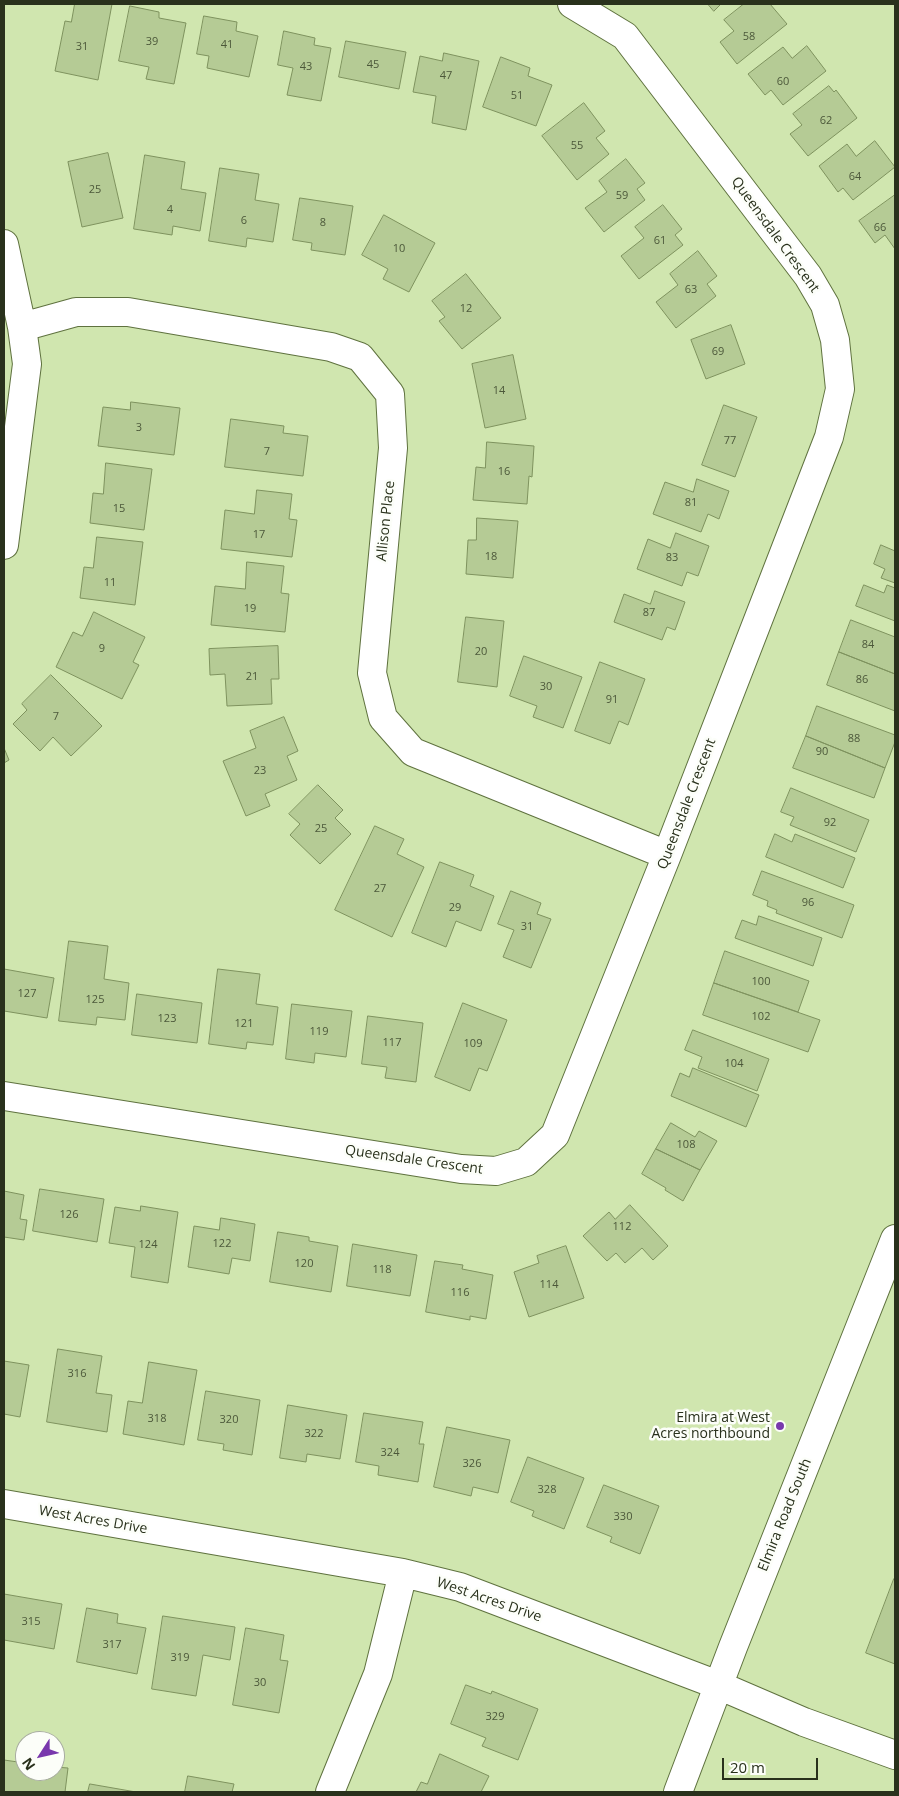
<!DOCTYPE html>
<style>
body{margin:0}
#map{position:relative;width:899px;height:1796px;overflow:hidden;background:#d0e6af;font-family:"Open Sans",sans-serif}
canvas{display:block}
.frame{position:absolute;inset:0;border:5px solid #29311c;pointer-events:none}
.north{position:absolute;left:15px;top:1731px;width:50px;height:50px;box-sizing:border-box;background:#fcfef9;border:1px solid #a8aca1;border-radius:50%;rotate:235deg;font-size:14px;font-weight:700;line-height:20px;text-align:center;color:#29311c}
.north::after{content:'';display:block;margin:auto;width:18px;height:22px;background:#7938ad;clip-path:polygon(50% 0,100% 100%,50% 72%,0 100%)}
.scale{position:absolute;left:722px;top:1758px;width:96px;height:22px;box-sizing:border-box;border:2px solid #29311c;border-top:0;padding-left:6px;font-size:15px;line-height:18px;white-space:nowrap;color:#29311c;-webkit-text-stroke:4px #fcfef9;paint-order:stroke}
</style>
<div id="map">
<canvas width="899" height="1796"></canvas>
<div class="frame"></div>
<div class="north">N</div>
<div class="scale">20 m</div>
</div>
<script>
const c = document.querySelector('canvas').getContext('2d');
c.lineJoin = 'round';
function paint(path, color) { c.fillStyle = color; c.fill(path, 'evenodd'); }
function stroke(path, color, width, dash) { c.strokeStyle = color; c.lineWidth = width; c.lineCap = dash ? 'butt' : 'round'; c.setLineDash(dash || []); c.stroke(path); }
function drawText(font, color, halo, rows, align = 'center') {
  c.font = font + ' "Open Sans",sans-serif'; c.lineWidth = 5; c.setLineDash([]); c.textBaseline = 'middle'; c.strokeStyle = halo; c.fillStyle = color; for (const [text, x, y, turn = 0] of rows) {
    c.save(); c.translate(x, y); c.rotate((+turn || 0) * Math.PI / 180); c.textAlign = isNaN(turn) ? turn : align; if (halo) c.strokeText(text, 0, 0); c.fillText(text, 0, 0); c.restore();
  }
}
const building = new Path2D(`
 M75,4h37l-14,76 -43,-9 10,-50 6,1z
 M708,4h13l-7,7z
 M744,4h26l17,20 -50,40 -17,-22 14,-11 -10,-11z
 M130,6l29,6v6l27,5 -12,61 -28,-5 3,-12 -30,-6z
 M204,16l33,6 -1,9 22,5 -9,41 -42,-9 2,-12 -12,-2z
 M284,31l31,7 -1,7 17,3 -10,53 -34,-6 6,-27 -15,-3z
 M346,41l60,11 -7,37 -60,-12z
 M807,46l19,25 -43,34 -12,-15 -6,5 -17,-21 35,-27 9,11z
 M444,53l35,8 -13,69 -34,-7 4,-27 -23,-4 7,-36 22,5z
 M501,57l29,11 -2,8 24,9 -16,41 -53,-19z
 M829,86l5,6 2,-2 21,28 -49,38 -18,-22 12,-9 -9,-11z
 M584,103l21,28 -9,7 13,16 -32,26 -35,-44z
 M875,141l20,26 -42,33 -10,-12 -5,4 -19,-26 28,-22 9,12z
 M108,153l15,65 -41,9 -14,-65z
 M145,155l40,7 -4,27 25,4 -6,38 -27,-5 -1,9 -38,-6z
 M626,159l19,24 -8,6 8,11 -41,32 -19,-24 22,-16 -8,-11z
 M220,168l39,6 -4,26 24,4 -6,38 -26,-4 -1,9 -37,-6z
 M895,195v54l-10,-14 -10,8 -16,-22z
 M300,198l53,8 -8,49 -34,-5 1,-7 -19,-3z
 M663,205l19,24 -7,6 8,10 -44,34 -18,-23 23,-18 -9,-11z
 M384,215l51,28 -26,49 -26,-13 5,-10 -26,-14z
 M698,251l19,25 -10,8 9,12 -40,32 -20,-26 22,-17 -8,-11z
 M466,274l35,44 -39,31 -23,-28 6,-4 -13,-16z
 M731,325l14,39 -39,15 -15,-39z
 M513,355l13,64 -41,9 -13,-64z
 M131,402l49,6 -6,47 -76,-9 5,-39 27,3z
 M724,405l33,12 -22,60 -33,-12z
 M231,419l53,7 -1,7 25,3 -5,40 -78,-9z
 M487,442l47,4 -2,31 -3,-1 -2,28 -54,-4 3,-33 9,1z
 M106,463l46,6 -8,61 -54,-7 3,-30 10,1z
 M697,479l32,12 -10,28 -11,-5 -7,18 -48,-18 12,-32 28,10z
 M257,490l35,4 -3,25 8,1 -5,37 -71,-8 4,-39 29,4z
 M477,518l41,3 -5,57 -47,-4 2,-34h8z
 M676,533l33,13 -11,30 -11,-4 -5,14 -45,-17 11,-30 22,9z
 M97,537l46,5 -8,63 -55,-7 4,-31 9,1z
 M881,545l14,6v32l-14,-5 4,-9 -11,-5z
 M247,562l37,4 -3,27 8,1 -4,38 -74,-7 4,-39 30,3z
 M864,585l20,8 3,-8 8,3v33l-39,-15z
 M655,591l30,11 -10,28 -8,-3 -5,13 -48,-18 10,-28 26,10z
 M94,612l51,25 -12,25 6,3 -17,34 -66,-32 17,-35 9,4z
 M466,617l38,4 -7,66 -39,-5z
 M851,620l44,17v37l-56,-22z
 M278,646l1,33h-8l1,25 -45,2 -2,-32 -15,1 -1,-26z
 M839,652l56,22v37l-68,-26z
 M524,656l58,21 -19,51 -30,-11 4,-11 -27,-10z
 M600,662l45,17 -17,46 -9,-4 -9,23 -35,-13z
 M51,675l51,51 -31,30 -18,-19 -13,14 -27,-27 14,-14 -5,-6z
 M817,706l78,29v7l-10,26 -79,-32z
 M284,717l14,34 -11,5 10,24 -32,14 5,12 -24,10 -23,-55 33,-13 -6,-17z
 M806,736l79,32 -11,30 -81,-30z
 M4,748l5,12 -5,3z
 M318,785l25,25 -8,8 16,16 -31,30 -30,-29 10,-11 -11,-10z
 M791,788l78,32 -13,32 -66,-27 4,-8 -13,-5z
 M375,826l29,13 -7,15 27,13 -32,70 -57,-27z
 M775,834l17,8 3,-8 60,24 -12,30 -77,-31z
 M440,862l34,13 -4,11 24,10 -13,35 -25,-10 -10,26 -34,-14z
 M762,871l92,34 -12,33 -66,-25 1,-3 -10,-4 1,-5 -15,-6z
 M511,891l30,12 -4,11 14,5 -20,49 -28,-11 11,-27 -16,-6z
 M759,916l63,22 -9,28 -78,-28 7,-18 14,5z
 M69,941l39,5 -4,33 25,4 -4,37 -28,-3 -1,8 -37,-4z
 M725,951l84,30 -11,31 -84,-29z
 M4,969l50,9 -7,40 -43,-7z
 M218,969l42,5 -4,30 22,3 -5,38 -26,-3 -1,7 -37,-5z
 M714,983l106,37 -12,32 -105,-37z
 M137,994l65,9 -5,40 -65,-8z
 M463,1003l44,17 -20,51 -8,-3 -9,23 -35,-14z
 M292,1004l60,7 -6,46 -31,-4 -1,10 -28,-4z
 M368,1016l55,7 -7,59 -31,-4 2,-11 -25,-3z
 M693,1030l76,29 -12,32 -59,-23 4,-11 -17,-7z
 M693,1068l66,27 -13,32 -75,-31 9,-23 9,4z
 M671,1123l24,14 4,-6 18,10 -17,29 -44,-21z
 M656,1149l44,21 -17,31 -18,-11 1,-2 -24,-14z
 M40,1189l64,10 -7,43 -64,-11z
 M4,1191l20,4 -4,24 7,1 -3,20 -20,-3z
 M630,1205l38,41 -15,14 -11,-12 -17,15 -9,-10 -9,8 -24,-25 26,-24 6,7z
 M141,1206l37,6 -10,71 -37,-6 4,-30 -26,-4 6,-36 25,4z
 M221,1218l34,6 -5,37 -18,-3 -3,16 -41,-7 6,-41 25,4z
 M278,1232l31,5v4l29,5 -7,46 -61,-10z
 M353,1244l64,11 -7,41 -63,-10z
 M566,1246l18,52 -55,19 -15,-45 25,-9 -2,-7z
 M435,1261l28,4 -1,4 31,6 -7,44 -16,-3v4l-44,-8z
 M58,1349l44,7 -6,37 16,2 -5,37 -60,-10z
 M4,1361l25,4 -9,52 -16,-3z
 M149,1362l48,8 -13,75 -61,-11 5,-33 14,2z
 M206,1391l54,9 -8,55 -29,-5 1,-6 -26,-4z
 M288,1405l59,10 -7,44 -33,-5 -1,8 -26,-4z
 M364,1413l59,9 -4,22h5l-6,38 -40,-7 1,-9 -23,-4z
 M447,1427l63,13 -12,53 -25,-6 -2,9 -37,-9z
 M528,1457l56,21 -20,51 -32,-13 2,-5 -23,-9z
 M604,1485l55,21 -19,48 -30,-12 2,-5 -25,-10z
 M894,1579l1,1v84l-29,-11z
 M4,1594l58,10 -8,45 -50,-9z
 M87,1608l31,6 -1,9 29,5 -9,46 -60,-12z
 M163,1616l72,11 -5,33 -27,-5 -7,41 -44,-7z
 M246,1628l38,7 -4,25 8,1 -9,52 -46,-8z
 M466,1685l25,9 1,-3 46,18 -20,51 -36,-14 4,-8 -35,-14z
 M440,1754l49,22 -8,16h-65l5,-10 6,2z
 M4,1760l21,3v8h30v-4l13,1 -3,24h-61z
 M188,1776l46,8 -2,8h-47z
 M90,1784l46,8h-48z`);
paint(building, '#b5cb95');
stroke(building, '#7e925e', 1);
const minor = new Path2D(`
 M4,244l18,83 5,37 -23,181
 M22,327l54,-15h52l203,35 29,10 30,37 3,54 -21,225 11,45 30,34 254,103
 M4,1096l457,73 35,2 30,-9 29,-27 112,-280 162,-418 11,-48 -5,-49 -10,-35 -17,-29 -183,-240 -53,-32
 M4,1504l399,69 57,14 258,98 86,37 91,33
 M330,1792l48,-118 25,-101
 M678,1792l55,-145 162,-408`);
stroke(minor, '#5f723f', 30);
stroke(minor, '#fff', 28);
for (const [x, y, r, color] of [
 [780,1426,5,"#7938ad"]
]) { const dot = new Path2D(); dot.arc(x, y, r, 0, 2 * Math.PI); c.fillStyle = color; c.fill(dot); stroke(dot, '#fcfef9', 2); }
drawText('11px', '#4c583a', null, [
 ["58",749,37],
 ["39",152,42],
 ["41",227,45],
 ["31",82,47],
 ["45",373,65],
 ["43",306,67],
 ["47",446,76],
 ["60",783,82],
 ["51",517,96],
 ["62",826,121],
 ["55",577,146],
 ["64",855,177],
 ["25",95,190],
 ["59",622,196],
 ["4",170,210],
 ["6",244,221],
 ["8",323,223],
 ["66",880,228],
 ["61",660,241],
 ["10",399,249],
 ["63",691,290],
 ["12",466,309],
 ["69",718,352],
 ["14",499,391],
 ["3",139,428],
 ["77",730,441],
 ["7",267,452],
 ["16",504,472],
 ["81",691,503],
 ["15",119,509],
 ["17",259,535],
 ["18",491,557],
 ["83",672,558],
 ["11",110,583],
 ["19",250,609],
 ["87",649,613],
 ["84",868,645],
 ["9",102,649],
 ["20",481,652],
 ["21",252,677],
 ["86",862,680],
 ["30",546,687],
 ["91",612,700],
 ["7",56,717],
 ["88",854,739],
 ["90",822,752],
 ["23",260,771],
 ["92",830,823],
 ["25",321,829],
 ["27",380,889],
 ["96",808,903],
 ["29",455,908],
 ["31",527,927],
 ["100",761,982],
 ["127",27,994],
 ["125",95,1000],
 ["102",761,1017],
 ["123",167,1019],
 ["121",244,1024],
 ["119",319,1032],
 ["117",392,1043],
 ["109",473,1044],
 ["104",734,1064],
 ["108",686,1145],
 ["126",69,1215],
 ["112",622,1227],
 ["122",222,1244],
 ["124",148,1245],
 ["120",304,1264],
 ["118",382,1270],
 ["114",549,1285],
 ["116",460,1293],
 ["316",77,1374],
 ["318",157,1419],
 ["320",229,1420],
 ["322",314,1434],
 ["324",390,1453],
 ["326",472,1464],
 ["328",547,1490],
 ["330",623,1517],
 ["315",31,1622],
 ["317",112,1645],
 ["319",180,1658],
 ["30",260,1683],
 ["329",495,1717]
]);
drawText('14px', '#29311c', '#fcfef9', [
 ["Queensdale Crescent",775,235,54],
 ["Allison Place",386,521,-84],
 ["Queensdale Crescent",687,804,-69],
 ["Queensdale Crescent",414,1160,8],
 ["Elmira Road South",785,1515,-68],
 ["West Acres Drive",93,1520,10],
 ["West Acres Drive",489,1600,19]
]);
drawText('14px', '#29311c', '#fcfef9', [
 ["Elmira at West",770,1418],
 ["Acres northbound",770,1434]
], 'right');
</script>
